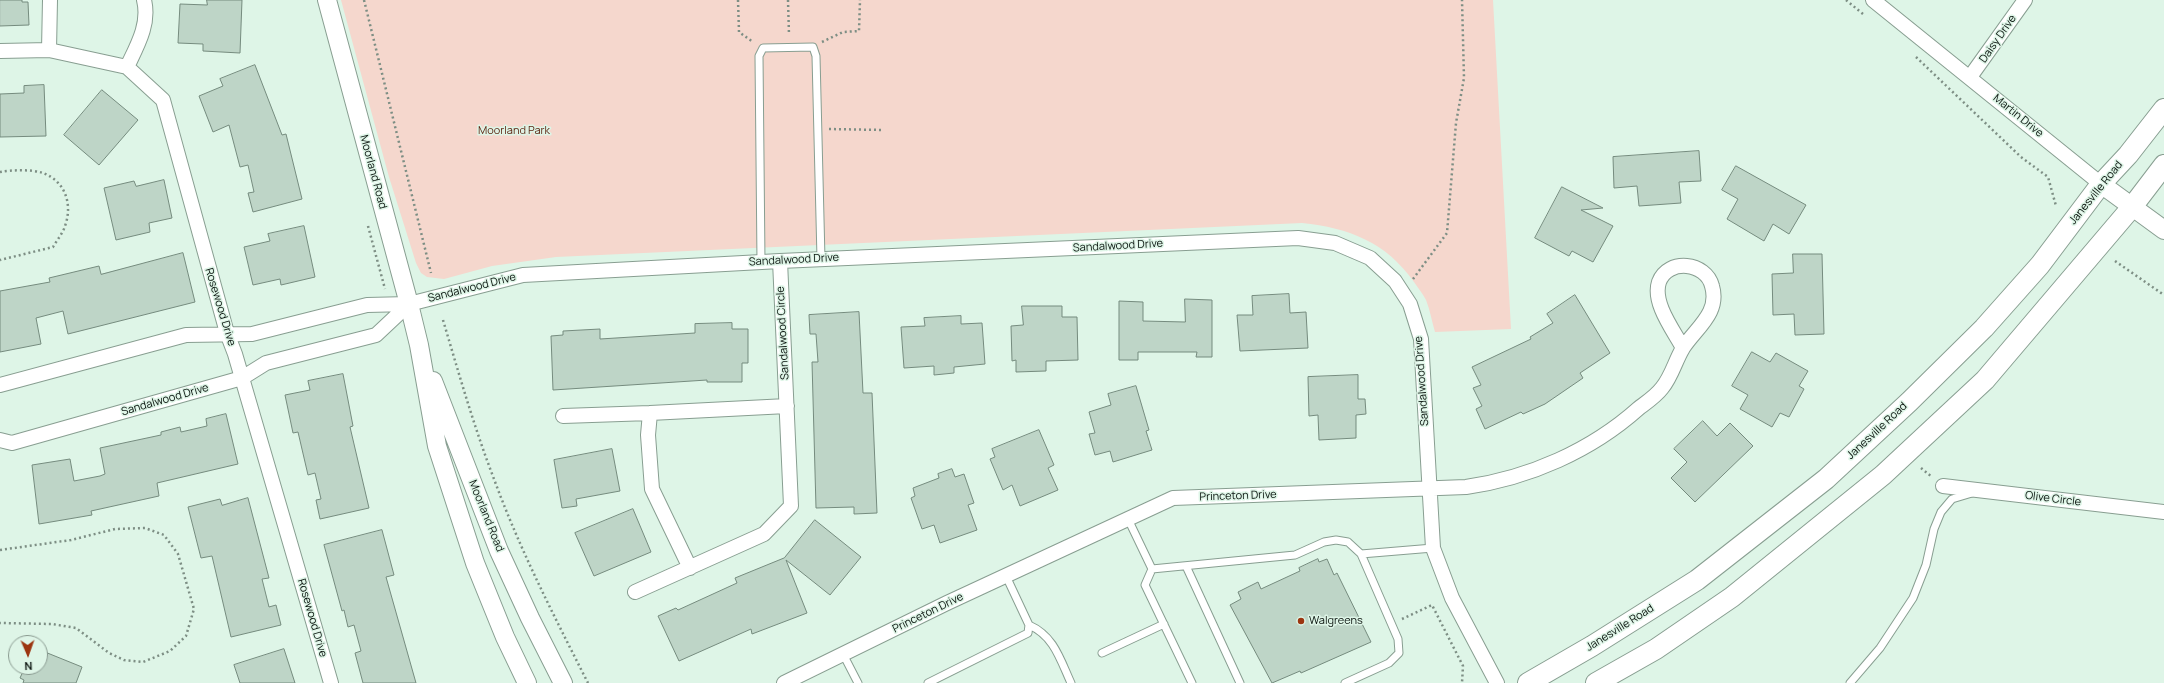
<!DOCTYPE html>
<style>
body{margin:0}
#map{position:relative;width:2164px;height:683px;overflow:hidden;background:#def5e7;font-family:Manrope,sans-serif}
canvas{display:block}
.north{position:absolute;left:8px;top:635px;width:40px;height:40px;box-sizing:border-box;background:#def5e7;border:1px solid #899a90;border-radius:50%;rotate:178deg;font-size:11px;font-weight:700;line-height:16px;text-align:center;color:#09120d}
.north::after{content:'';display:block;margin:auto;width:14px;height:18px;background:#9c3510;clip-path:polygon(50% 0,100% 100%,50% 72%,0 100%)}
</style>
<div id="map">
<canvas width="2164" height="683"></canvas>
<div class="north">N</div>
</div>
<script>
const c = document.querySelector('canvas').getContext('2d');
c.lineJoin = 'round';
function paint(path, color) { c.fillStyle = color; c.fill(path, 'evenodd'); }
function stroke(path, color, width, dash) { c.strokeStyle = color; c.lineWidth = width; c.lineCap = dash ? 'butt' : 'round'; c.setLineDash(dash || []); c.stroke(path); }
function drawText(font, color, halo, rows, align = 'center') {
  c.font = font + ' Manrope,sans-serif'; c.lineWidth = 3; c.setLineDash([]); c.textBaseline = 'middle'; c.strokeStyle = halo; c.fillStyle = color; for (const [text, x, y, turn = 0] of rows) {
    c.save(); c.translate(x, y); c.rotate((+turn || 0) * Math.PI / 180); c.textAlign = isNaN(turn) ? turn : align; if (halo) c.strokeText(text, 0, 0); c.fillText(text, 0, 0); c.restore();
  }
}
paint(new Path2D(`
 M341,0h1152l18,329 -76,3c-3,-10 -5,-22 -9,-32 -3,-6 -8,-12 -12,-18 -28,-40 -65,-54 -112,-59l-746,34 -64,9 -48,13 -17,-2 -6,-4 -5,-10 -27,-86z`), '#f5d7cd');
const building = new Path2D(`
 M0,0h22v2h6l1,23 -29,1z
 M207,0h35l-2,53 -37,-2v-7l-25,-1 2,-39 27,1z
 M255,65l27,70 4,-1 16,65 -49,13 -5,-19 6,-1 -6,-27 -8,2 -11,-42 -16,7 -14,-36 24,-10 -3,-7z
 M44,85l2,51 -46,1v-43l24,-1v-7z
 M102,90l36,30 -39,45 -35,-30z
 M1699,151l2,30 -22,1 2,21 -42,3 -2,-20 -23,2 -1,-31z
 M1736,166l70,39 -17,29 -16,-10 -9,17 -37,-22 11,-20 -16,-9z
 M164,180l8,38 -23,5 1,9 -34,8 -12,-52 30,-7 2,5z
 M1562,187l41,21 -22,2 32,16 -20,36 -21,-11 -3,5 -34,-18z
 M304,226l11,51 -34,8 -1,-6 -27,6 -9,-38 26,-6 -2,-7z
 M183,253l12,49 -127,32 -5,-23 -27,7 5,26 -41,8v-61l50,-9 -1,-4 50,-12 2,8z
 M1793,254h29l2,80 -29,1 -1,-21 -21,1 -1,-41 21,-1z
 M1289,294l1,19 16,-1 2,36 -68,3 -3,-36h16l-1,-19z
 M1575,295l35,58 -30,20 3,5 -38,26 -22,10 -2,-2 -36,17 -9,-20 6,-3 -9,-18 8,-3 -9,-18 59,-28 -1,-2 23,-14 -6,-9z
 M1185,299l27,1v57h-16l1,-5h-59v8h-19v-59l24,1v19l42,1z
 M1022,306h40v11h15l1,43 -32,1v10l-30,1v-12l-4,1 -1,-35 12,-1z
 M859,312l4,81h9l5,120 -23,1v-7l-38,1 -4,-146h6l-2,-28h-6l-1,-19z
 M961,316v8l21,-1 3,41 -31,3v6l-20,2v-9l-30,2 -3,-41 24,-1 -1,-8z
 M732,323v6h16v34h-6v19h-35v-2l-154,10 -2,-54 12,-1v-4l37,-2v10l95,-6v-9z
 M1752,352l18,10 6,-9 32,18 -9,15 5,3 -15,28 -9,-4 -8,14 -32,-18 8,-14 -16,-9z
 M343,374l10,52 -3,1 19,81 -49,11 -4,-19 5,-1 -6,-26 -7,2 -10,-43 -5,1 -8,-38 25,-5 -2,-9z
 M1358,375v24h7l1,15 -10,1v23l-37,2 -1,-25 -9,1 -1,-39z
 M1136,386l13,44 -3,1 6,19 -39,12 -3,-11 -15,4 -6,-21 6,-1 -6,-21 22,-7 -3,-11z
 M226,414l12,50 -81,19 2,13 -68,15 1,4 -53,9 -7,-59 38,-6 4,22 26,-5 5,-2 -5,-26 61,-13v-3l19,-5 1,5 26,-6 -1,-7z
 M1703,421l14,15 13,-13 23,23 -58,56 -24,-24 16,-16 -13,-13z
 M1039,430l15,35 -6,3 10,22 -38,16 -8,-21 -9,5 -13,-31 5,-2 -3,-8z
 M612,449l8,42 -44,8 1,7 -15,2 -8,-48z
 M952,469l3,8 9,-3 10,29 -6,2 9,25 -37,13 -6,-18 -12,4 -11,-31 4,-2 -2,-8 26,-10 -1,-4z
 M248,498l21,80 -7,1 7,28 7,-2 5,20 -50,12 -19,-81 -11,2 -13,-51 32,-8 2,6z
 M633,509l18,43 -57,24 -19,-43z
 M815,520l46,37 -31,38 -44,-35 21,53 -55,21 -1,-5 -72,32 -21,-45 18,-8 2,2 59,-27 -2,-5 49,-20z
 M382,530l12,45 -8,2 30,106h-53l-8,-30 6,-2 -7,-26 -6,2 -4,-17 -2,1 -18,-66z
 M1318,559l1,3 8,-3 7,16 3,-2 34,69 -70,31 -1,-2 -28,12 -42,-78 11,-6 -3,-7 20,-10 3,7 39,-18 -1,-3z
 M284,649l11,34h-55l-6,-18z
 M40,650l42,17 -6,16h-53l1,-3 -4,-2 5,-11h15z`);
paint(building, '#bed5c7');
stroke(building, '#758b7e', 1);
const service = new Path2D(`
 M761,262l-2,-206 4,-8 50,-1 3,9 5,203
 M1128,519l24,50 -7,16 47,98
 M1186,566l54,117
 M1152,569l143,-14 29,-13 12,-2 12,2 13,12 72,-6
 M1029,625c25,11 31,34 42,58
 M1102,653l62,-29
 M843,654l15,29
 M928,683l100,-50 1,-8 -23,-49
 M1345,683l44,-20 10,-10 -1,-14 -37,-85
 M1850,683l30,-35 33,-50 13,-33 8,-36 7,-17 11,-13 20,-6`);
const minor = new Path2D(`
 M1873,0l228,184
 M49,50l1,-50
 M0,51l49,-1 78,17 36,33 64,233 8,21 96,329
 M127,67c10,-21 23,-43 17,-67
 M1970,77l55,-77
 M0,385l186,-50 66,-1 115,-29 42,-1 114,-29 257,-14 518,-23 37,5 35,15 25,23 15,23 11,35 12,209 19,50 45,85
 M650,413l137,-7
 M563,416l87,-3 -2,22 4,54 38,79
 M0,440l12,3 230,-65 24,-15 110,-28 33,-31
 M1943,486l221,26
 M635,592l129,-58 27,-28 -11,-245
 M784,683l163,-80 226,-105 293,-11c63,-9 125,-36 173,-79 8,-6 17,-12 23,-20 10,-12 13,-27 21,-40 13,-20 37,-35 29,-62 -6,-24 -44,-28 -53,-4 -7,21 15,49 24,66`);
const tertiary = new Path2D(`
 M327,0l82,304 10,41 18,101 38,117 30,74 22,46
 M2101,184l63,46
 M433,381l66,170 31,67 33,65`);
const secondary = new Path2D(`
 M1528,683l64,-37 105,-66 129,-101 83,-77 75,-74 56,-63 61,-81 27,-29 36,-46
 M1596,683l60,-34 76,-52 151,-122 102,-95 147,-173 32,-42`);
stroke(service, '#889e91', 9);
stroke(minor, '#889e91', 16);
stroke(tertiary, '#889e91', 20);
stroke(secondary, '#889e91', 22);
stroke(new Path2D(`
 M364,0l67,273
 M738,0l1,32 14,10
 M788,0l1,35
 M1846,0l17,14
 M822,42l21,-10 16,-1 1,-31
 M1916,57l105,100 27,20 8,29
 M829,129l55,1
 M0,172c12,-2 31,-3 43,1 22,8 30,31 22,53 -2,7 -8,14 -12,21l-53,13
 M368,226l17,63
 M2115,261l49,34
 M1413,279l34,-46 9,-110 8,-45 -2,-78
 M443,320c16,54 31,107 51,159 26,71 60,137 94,204
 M1921,468l11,9
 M0,550l71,-10 44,-11 30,-1 19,7 14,19 16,55 -8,27 -16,15 -27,11 -19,-2 -15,-7 -33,-25 -24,-4 -52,-1
 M1402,619l30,-14 31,61 -1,17`), '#7d8e84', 2.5, [2, 3]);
stroke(service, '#fff', 7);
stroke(minor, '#fff', 14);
stroke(tertiary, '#fff', 18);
stroke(secondary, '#fff', 20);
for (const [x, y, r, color] of [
 [1301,621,4,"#9c3510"]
]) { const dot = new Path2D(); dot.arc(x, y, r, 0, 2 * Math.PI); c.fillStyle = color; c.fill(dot); stroke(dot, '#def5e7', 1.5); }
drawText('11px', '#09120d', '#def5e7', [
 ["Daisy Drive",1998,39,-55],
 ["Martin Drive",2018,116,39],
 ["Moorland Road",373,172,75],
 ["Janesville Road",2096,193,-51],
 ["Sandalwood Drive",1118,246,-3],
 ["Sandalwood Drive",794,260,-3],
 ["Sandalwood Drive",472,288,-14],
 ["Rosewood Drive",220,307,73],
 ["Sandalwood Circle",783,333,-93],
 ["Sandalwood Drive",1422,381,-94],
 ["Sandalwood Drive",165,400,-16],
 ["Janesville Road",1877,431,-43],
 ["Princeton Drive",1238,496,-2],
 ["Olive Circle",2053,499,7],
 ["Moorland Road",486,516,68],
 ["Princeton Drive",928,613,-26],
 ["Rosewood Drive",312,618,74],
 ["Janesville Road",1620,628,-32]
]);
drawText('11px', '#5f2613', '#def5e7', [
 ["Moorland Park",514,131]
]);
drawText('11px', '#09120d', '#def5e7', [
 ["Walgreens",1309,621]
], 'left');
</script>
